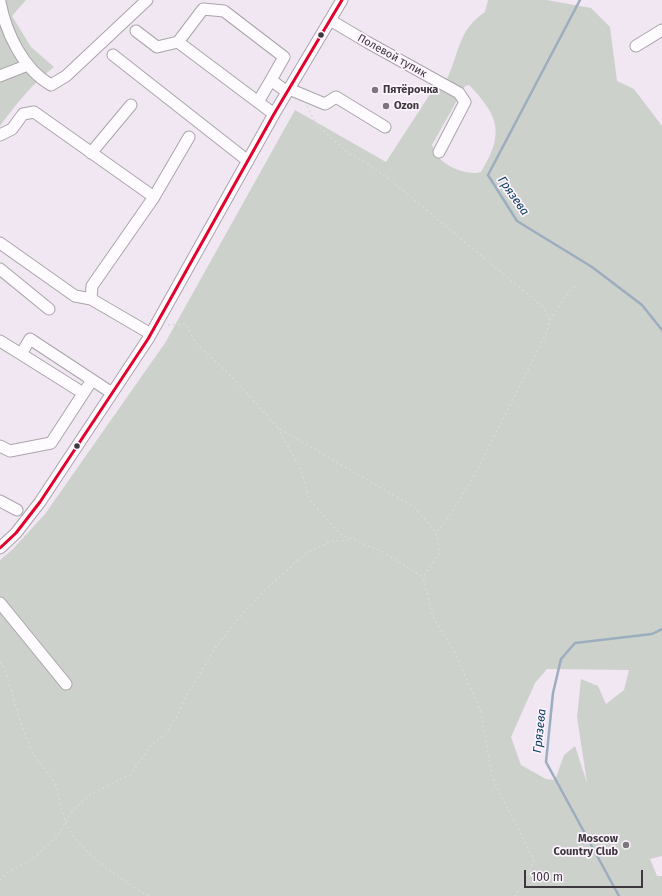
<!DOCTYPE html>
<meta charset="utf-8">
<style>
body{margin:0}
#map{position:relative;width:662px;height:896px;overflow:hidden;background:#f0e7f2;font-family:"Fira Sans",sans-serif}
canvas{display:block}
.scale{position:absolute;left:524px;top:870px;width:119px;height:18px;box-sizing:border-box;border:2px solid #3d373e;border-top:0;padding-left:5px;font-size:12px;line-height:14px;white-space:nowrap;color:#3d373e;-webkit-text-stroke:3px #fdf3fe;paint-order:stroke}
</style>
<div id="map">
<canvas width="662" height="896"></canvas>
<div class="scale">100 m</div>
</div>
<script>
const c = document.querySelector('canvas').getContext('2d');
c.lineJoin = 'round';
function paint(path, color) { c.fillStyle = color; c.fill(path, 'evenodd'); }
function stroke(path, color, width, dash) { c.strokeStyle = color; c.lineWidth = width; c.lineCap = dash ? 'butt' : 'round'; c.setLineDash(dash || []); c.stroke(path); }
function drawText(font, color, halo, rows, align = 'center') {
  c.font = font + ' "Fira Sans",sans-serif'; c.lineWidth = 3.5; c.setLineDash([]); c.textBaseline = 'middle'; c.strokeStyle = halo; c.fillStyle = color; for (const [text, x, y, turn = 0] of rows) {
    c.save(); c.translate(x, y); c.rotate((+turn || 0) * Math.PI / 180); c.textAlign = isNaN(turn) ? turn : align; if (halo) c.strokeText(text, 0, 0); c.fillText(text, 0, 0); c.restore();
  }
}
paint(new Path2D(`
 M0,0h26l-14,16 19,31 23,20c-22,17 -38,37 -54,59z
 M488,0h59l44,8 19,19 7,54 17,8 28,37v730l-12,3 7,17h5v20h-662v-336l13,-11 32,-35 120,-171 130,-233 91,52 55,-85 6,2c13,-28 11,-49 38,-67zM469,85c31,32 35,49 12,87 -14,4 -34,-5 -44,-16 -2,-2 -3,-8 -5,-11l33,-59zM547,669l82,1 -5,20 -18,14 -8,-18 -17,-7 -4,38 10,66 -12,-37 -11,9 -9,25 -9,-1 -25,-14 -10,-28 24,-54z`), '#ccd2cb');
stroke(new Path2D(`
 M580,0l-92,175 29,46 75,46 50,38 20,25
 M619,896l-73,-134 7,-69 8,-34 14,-16 77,-9 10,-5`), '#9cadbf', 2.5);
const minor = new Path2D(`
 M0,2c6,31 23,67 51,83l15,-9 81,-76
 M330,20l37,22 92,51 6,9 -26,50
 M136,31l21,16 21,-5
 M636,46l26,-16
 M113,55l135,106
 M0,76l28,-11
 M289,89l36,15 11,-7 49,30
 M258,102l13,-22
 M274,114l-96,-72 25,-33 21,2 60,46 -13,23 16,12
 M0,135l12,-6 11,-15 11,-2 120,85
 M91,153l40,-48
 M0,243l75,53 16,3 60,35
 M0,269l49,40
 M91,299l1,-13 62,-89 35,-60
 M0,341l21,13 9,-15 82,54
 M21,354l62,39
 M0,446l10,5 41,-8 41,-63
 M0,501l17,9
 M0,548l16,-15 24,-31 108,-163 126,-225 68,-114
 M0,603l66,81`);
stroke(minor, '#aba4ac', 13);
stroke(new Path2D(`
 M307,106l9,18 32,29 19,10 26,19 150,125 7,13 -3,12 -73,144 -29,47 -9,9
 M550,320l15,-23 10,-11
 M168,325l18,-1 9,18 39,37 44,49 136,79 22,25 4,20 -17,25
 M278,428l23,42 8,29 31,35 43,18 40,25 10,40 21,34 27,61 11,65 42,83 -12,26 -7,10
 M0,662l4,5c9,28 16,59 29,86 5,10 14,18 20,27 8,15 7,34 16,49 18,29 51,49 79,67
 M0,880l6,-7 25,-13 16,-14 11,-11 15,-25 18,-16 39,-19 22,-31 14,-11 10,-15 9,-20 31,-51 23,-29 25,-27 42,-38 26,-12 19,-1`), '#dad8da', 1.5, [2, 3]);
stroke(minor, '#fdfbfd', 11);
stroke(new Path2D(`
 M0,548l16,-15 24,-31 108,-163 126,-225 68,-114`), '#e4002b', 3);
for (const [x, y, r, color] of [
 [321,35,3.5,"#3d373e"],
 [375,90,4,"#7c757d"],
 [386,106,4,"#7c757d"],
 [77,446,3.5,"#3d373e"],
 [626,845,4,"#7c757d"]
]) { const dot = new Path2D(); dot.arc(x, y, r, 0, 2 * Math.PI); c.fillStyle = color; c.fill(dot); stroke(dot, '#fdf3fe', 1.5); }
drawText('11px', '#3d373e', '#fdf3fe', [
 ["Полевой тупик",392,56,29]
]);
drawText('bold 11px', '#3d373e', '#fdf3fe', [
 ["Пятёрочка",383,90],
 ["Ozon",394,106],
 ["Moscow",618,839,"right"],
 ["Country Club",618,852,"right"]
], 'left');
drawText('italic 12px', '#053b59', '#fdf3fe', [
 ["Грязева",513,196,55],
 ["Грязева",540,731,-84]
]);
</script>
